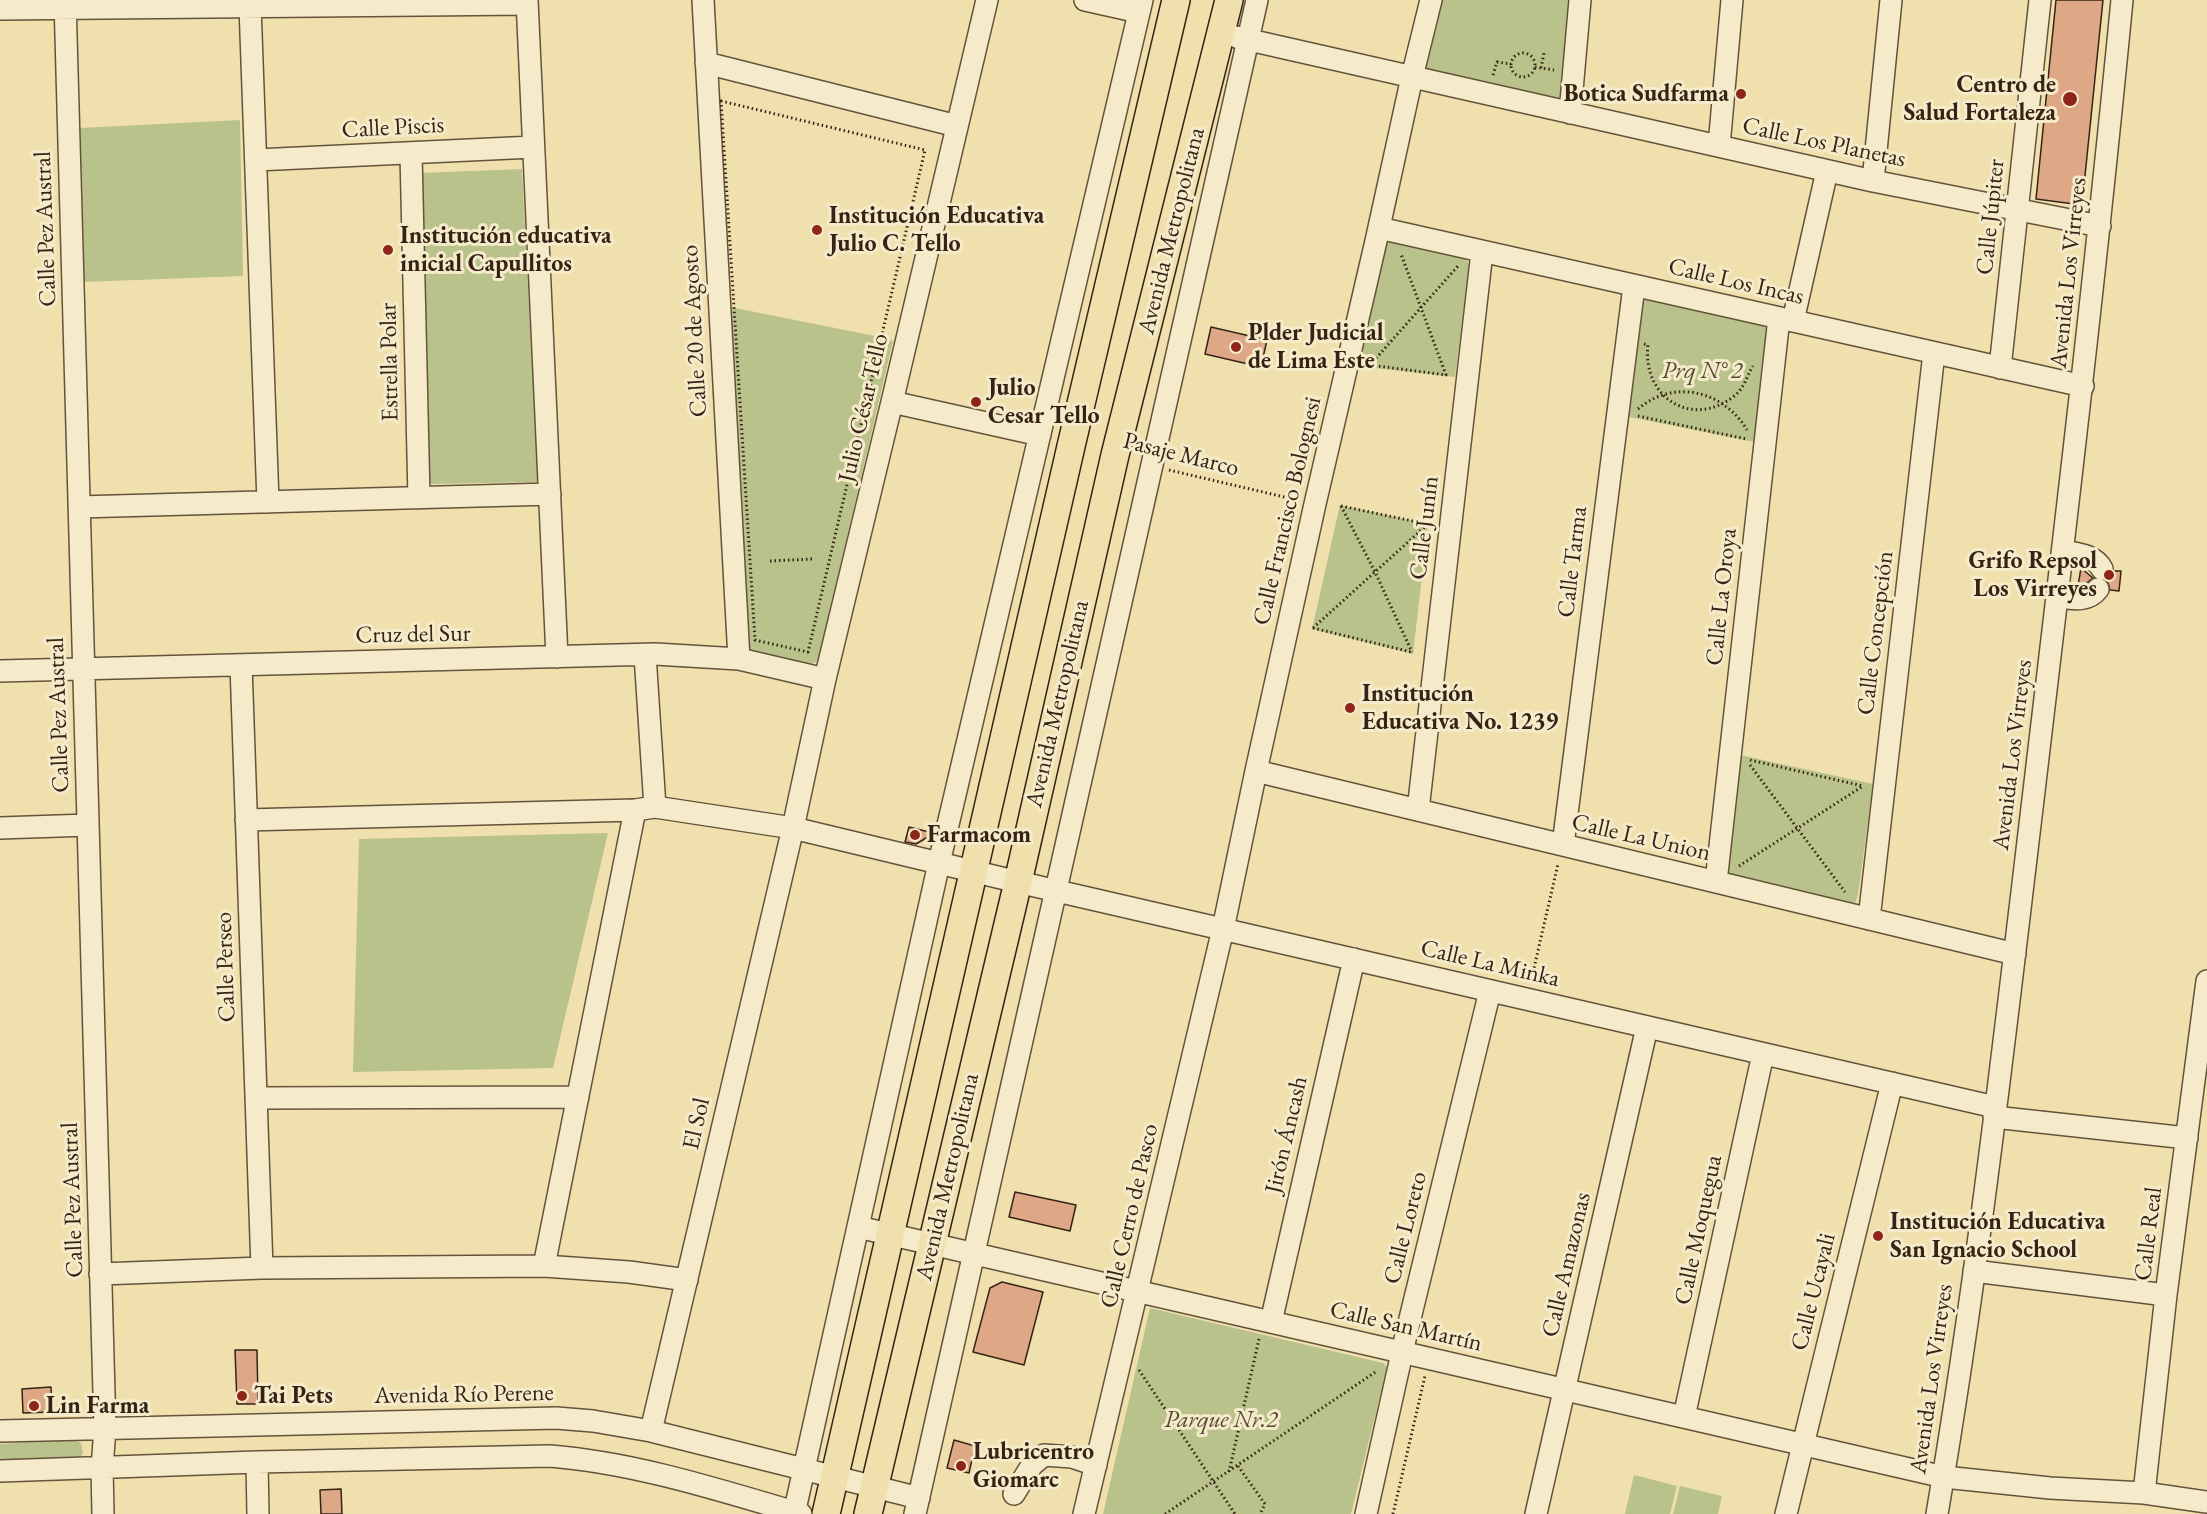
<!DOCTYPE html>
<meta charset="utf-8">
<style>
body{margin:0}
canvas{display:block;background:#f0e0ae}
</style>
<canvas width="2207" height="1514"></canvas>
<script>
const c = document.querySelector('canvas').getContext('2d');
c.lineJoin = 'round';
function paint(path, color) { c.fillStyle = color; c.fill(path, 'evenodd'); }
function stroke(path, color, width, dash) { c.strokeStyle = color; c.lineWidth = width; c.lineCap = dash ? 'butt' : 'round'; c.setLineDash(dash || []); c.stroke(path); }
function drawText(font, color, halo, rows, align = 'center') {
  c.font = font + ' "EB Garamond",serif'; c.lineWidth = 6; c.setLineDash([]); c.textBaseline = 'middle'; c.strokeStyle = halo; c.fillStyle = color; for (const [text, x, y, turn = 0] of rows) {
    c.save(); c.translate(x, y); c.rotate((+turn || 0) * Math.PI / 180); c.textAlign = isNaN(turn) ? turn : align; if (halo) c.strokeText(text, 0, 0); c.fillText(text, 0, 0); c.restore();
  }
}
paint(new Path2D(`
 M1440,0h130l-9,101 -138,-32z
 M240,120l3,156 -160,6 -3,-154z
 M522,169l16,313 -109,2 -8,-311z
 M1390,237l74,19 5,8 -14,113 -98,-11 27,-125z
 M1640,297l131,29 -12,117 -134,-27z
 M735,308l145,29 13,4 -75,320 -11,5 -57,-12 -11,-13 -13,-330z
 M1340,505l88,19 -15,130 -101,-25z
 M1740,755l133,29 -15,111 -3,8 -123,-24 -7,-7z
 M608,833l-55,235 -200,4 6,-233z
 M1150,1308l233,55 4,4 -36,147h-248z
 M73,1439l8,4 2,10 -4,6 -79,4v-19z
 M1634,1475l43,11 -7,28h-45z
 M1680,1486l42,10 -4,18h-45z`), '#b9c28a');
const building = new Path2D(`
 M2056,0h47l-21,205 -46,-6z
 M1211,327l56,13 -6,27 -56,-13z
 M2081,568l12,10 -9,7 -6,1z
 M2114,571h7l-2,20 -9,-1 -3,-10 6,-5z
 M909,827l24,6v1l-17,10 -11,-2z
 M1015,1192l61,13 -6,26 -61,-14z
 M1002,1282l41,10 -19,73 -51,-13 17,-64z
 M235,1350h22l1,54h-21z
 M51,1387l1,25 -29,1 -1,-24z
 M954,1440l21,6 -6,27 -22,-5z
 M341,1489l1,25h-21l-1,-24z`);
paint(building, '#dea887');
stroke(building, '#352415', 1.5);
const minor = new Path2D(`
 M65,0l40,1428 -3,40 1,46
 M527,0l30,657
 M703,0l36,659
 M1085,0l54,12
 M250,6l18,496
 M0,9l527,-5
 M1236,37l637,144 227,45
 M706,63l251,63
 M1570,113l10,-113
 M1719,146l13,-146
 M411,154l8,344
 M256,160l277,-13
 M1873,181l18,-181
 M1379,228l704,158
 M1793,321l34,-150
 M2000,368l40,-368
 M892,402l148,33
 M79,507l471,-13
 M2063,551c15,3 32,4 39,18
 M2057,597c16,2 31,5 41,-8
 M645,655l10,152
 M241,665l21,603
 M0,671l655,-17 84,5 86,20
 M1256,771l759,183
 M1418,810l64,-558
 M246,820l389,-10 20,-3 138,21 225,54 977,225
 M0,828l88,-3
 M1563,845l71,-559
 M1716,882l63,-564
 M1869,919l65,-566
 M256,1098l322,-1
 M1994,1117l193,21
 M858,1227l1086,250 106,11 94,5 63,9
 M544,1266l91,-456
 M1974,1271l192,24
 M100,1274l162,-6 282,-2 85,6 58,8
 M1271,1322l83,-363
 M1684,1417l79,-363
 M0,1431l556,-13 37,3 58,10 268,67
 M651,1431l142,-603 32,-149 67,-277 95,-402
 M257,1462l1,52
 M0,1471l257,-9 293,-6c86,7 169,34 251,58
 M2144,1493l22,-198 41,-314
 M1014,1494l18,-29 12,-10 28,2 24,8
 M794,1514l145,-651 203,-863
 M915,1514l342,-1514
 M1084,1514l139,-585 33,-158 59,-267 61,-263 36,-164 19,-77
 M1366,1514l40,-179 84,-344
 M1536,1514l111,-487
 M1786,1514l106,-431
 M1937,1514c40,-234 67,-471 95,-706 32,-269 64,-538 90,-808`);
const major = new Path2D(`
 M826,1514l246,-1072 104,-442
 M868,1514l150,-632 97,-427 114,-455`);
stroke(minor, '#64533b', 24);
stroke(major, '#352415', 30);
stroke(new Path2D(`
 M1511 65a12 12 0 1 1 24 0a12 12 0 1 1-24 0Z
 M1535,67l19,3
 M1541,68l3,-15
 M1493,75l4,-13 14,2
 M721,101l204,49 -117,502 -53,-12z
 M1644,344l4,1c-6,51 42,84 85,52 12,-9 13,-20 20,-31
 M1370,365l76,10 -45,-121
 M1370,365l88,-99
 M1638,409c36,-31 86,-18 109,21
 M1638,416l108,23
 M1169,470l128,30
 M1341,506l34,66 37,80
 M1341,506l86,18
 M770,561l42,-2
 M1313,628l115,-104
 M1313,628l98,24
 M1750,760l113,26
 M1750,765l95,127
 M1739,866l124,-80
 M1531,981l27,-117
 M1139,1370l96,144
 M1238,1466l27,38 -5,10
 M1229,1472l30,-133
 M1165,1514l212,-143
 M1393,1514l32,-138`), '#352415', 3, [1.5, 3]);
stroke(minor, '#f5ebca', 21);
stroke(major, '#f0e0ae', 27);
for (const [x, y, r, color] of [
 [1741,94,6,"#8f2418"],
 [2070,99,8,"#8f2418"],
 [817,230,6,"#8f2418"],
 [388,250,6,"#8f2418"],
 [1236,347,6,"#8f2418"],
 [976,402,6,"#8f2418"],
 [2109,575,6,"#8f2418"],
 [1350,708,6,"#8f2418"],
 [915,835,6,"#8f2418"],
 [1878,1236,6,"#8f2418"],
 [242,1396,6,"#8f2418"],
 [34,1406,6,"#8f2418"],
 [961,1466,6,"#8f2418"]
]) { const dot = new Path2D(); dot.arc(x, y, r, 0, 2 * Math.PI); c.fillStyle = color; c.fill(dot); stroke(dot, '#f5ebca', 2); }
drawText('bold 24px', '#352415', '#f5ebca', [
 ["Centro de",2056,85,"right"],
 ["Salud Fortaleza",2056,113,"right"],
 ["Botica Sudfarma",1729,94,"right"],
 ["Institución Educativa",829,216],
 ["Julio C. Tello",829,244],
 ["Institución educativa",400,236],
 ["inicial Capullitos",400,264],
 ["Plder Judicial",1248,333],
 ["de Lima Este",1248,361],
 ["Julio",988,388],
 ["Cesar Tello",988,416],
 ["Grifo Repsol",2097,561,"right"],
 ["Los Virreyes",2097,589,"right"],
 ["Institución",1362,694],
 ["Educativa No. 1239",1362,722],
 ["Farmacom",927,835],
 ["Institución Educativa",1890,1222],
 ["San Ignacio School",1890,1250],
 ["Tai Pets",254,1396],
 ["Lin Farma",46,1406],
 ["Lubricentro",973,1452],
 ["Giomarc",973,1480]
], 'left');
drawText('24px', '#352415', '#f5ebca', [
 ["Calle Piscis",393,128,-3],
 ["Calle Los Planetas",1824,143,12],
 ["Calle Júpiter",1991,217,-84],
 ["Calle Pez Austral",46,229,-92],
 ["Avenida Metropolitana",1172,231,-76],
 ["Avenida Los Virreyes",2069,273,-84],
 ["Calle Los Incas",1736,282,13],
 ["Calle 20 de Agosto",695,331,-93],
 ["Estrella Polar",390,362,-91],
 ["Julio César Tello",864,408,-77],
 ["Pasaje Marco",1181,455,14],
 ["Calle Francisco Bolognesi",1288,511,-77],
 ["Calle Junín",1425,528,-83],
 ["Calle Tarma",1573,562,-83],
 ["Calle La Oroya",1722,597,-84],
 ["Calle Concepción",1876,633,-83],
 ["Cruz del Sur",413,635,-1],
 ["Avenida Metropolitana",1058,704,-77],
 ["Calle Pez Austral",59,715,-92],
 ["Avenida Los Virreyes",2013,755,-83],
 ["Calle La Union",1641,838,13],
 ["Calle La Minka",1490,964,13],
 ["Calle Perseo",226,967,-92],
 ["El Sol",697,1124,-77],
 ["Jirón Áncash",1287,1135,-77],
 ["Avenida Metropolitana",948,1177,-77],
 ["Calle Pez Austral",73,1200,-92],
 ["Calle Cerro de Pasco",1130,1216,-77],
 ["Calle Loreto",1406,1228,-76],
 ["Calle Moquegua",1699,1230,-78],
 ["Calle Real",2149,1234,-83],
 ["Calle Amazonas",1567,1265,-77],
 ["Calle Ucayali",1814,1292,-76],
 ["Calle San Martín",1406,1327,13],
 ["Avenida Los Virreyes",1932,1379,-82],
 ["Avenida Río Perene",464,1395,-1]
]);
drawText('italic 24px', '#564c32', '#f5ebca', [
 ["Prq N° 2",1702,371],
 ["Parque Nr.2",1221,1420]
]);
</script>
